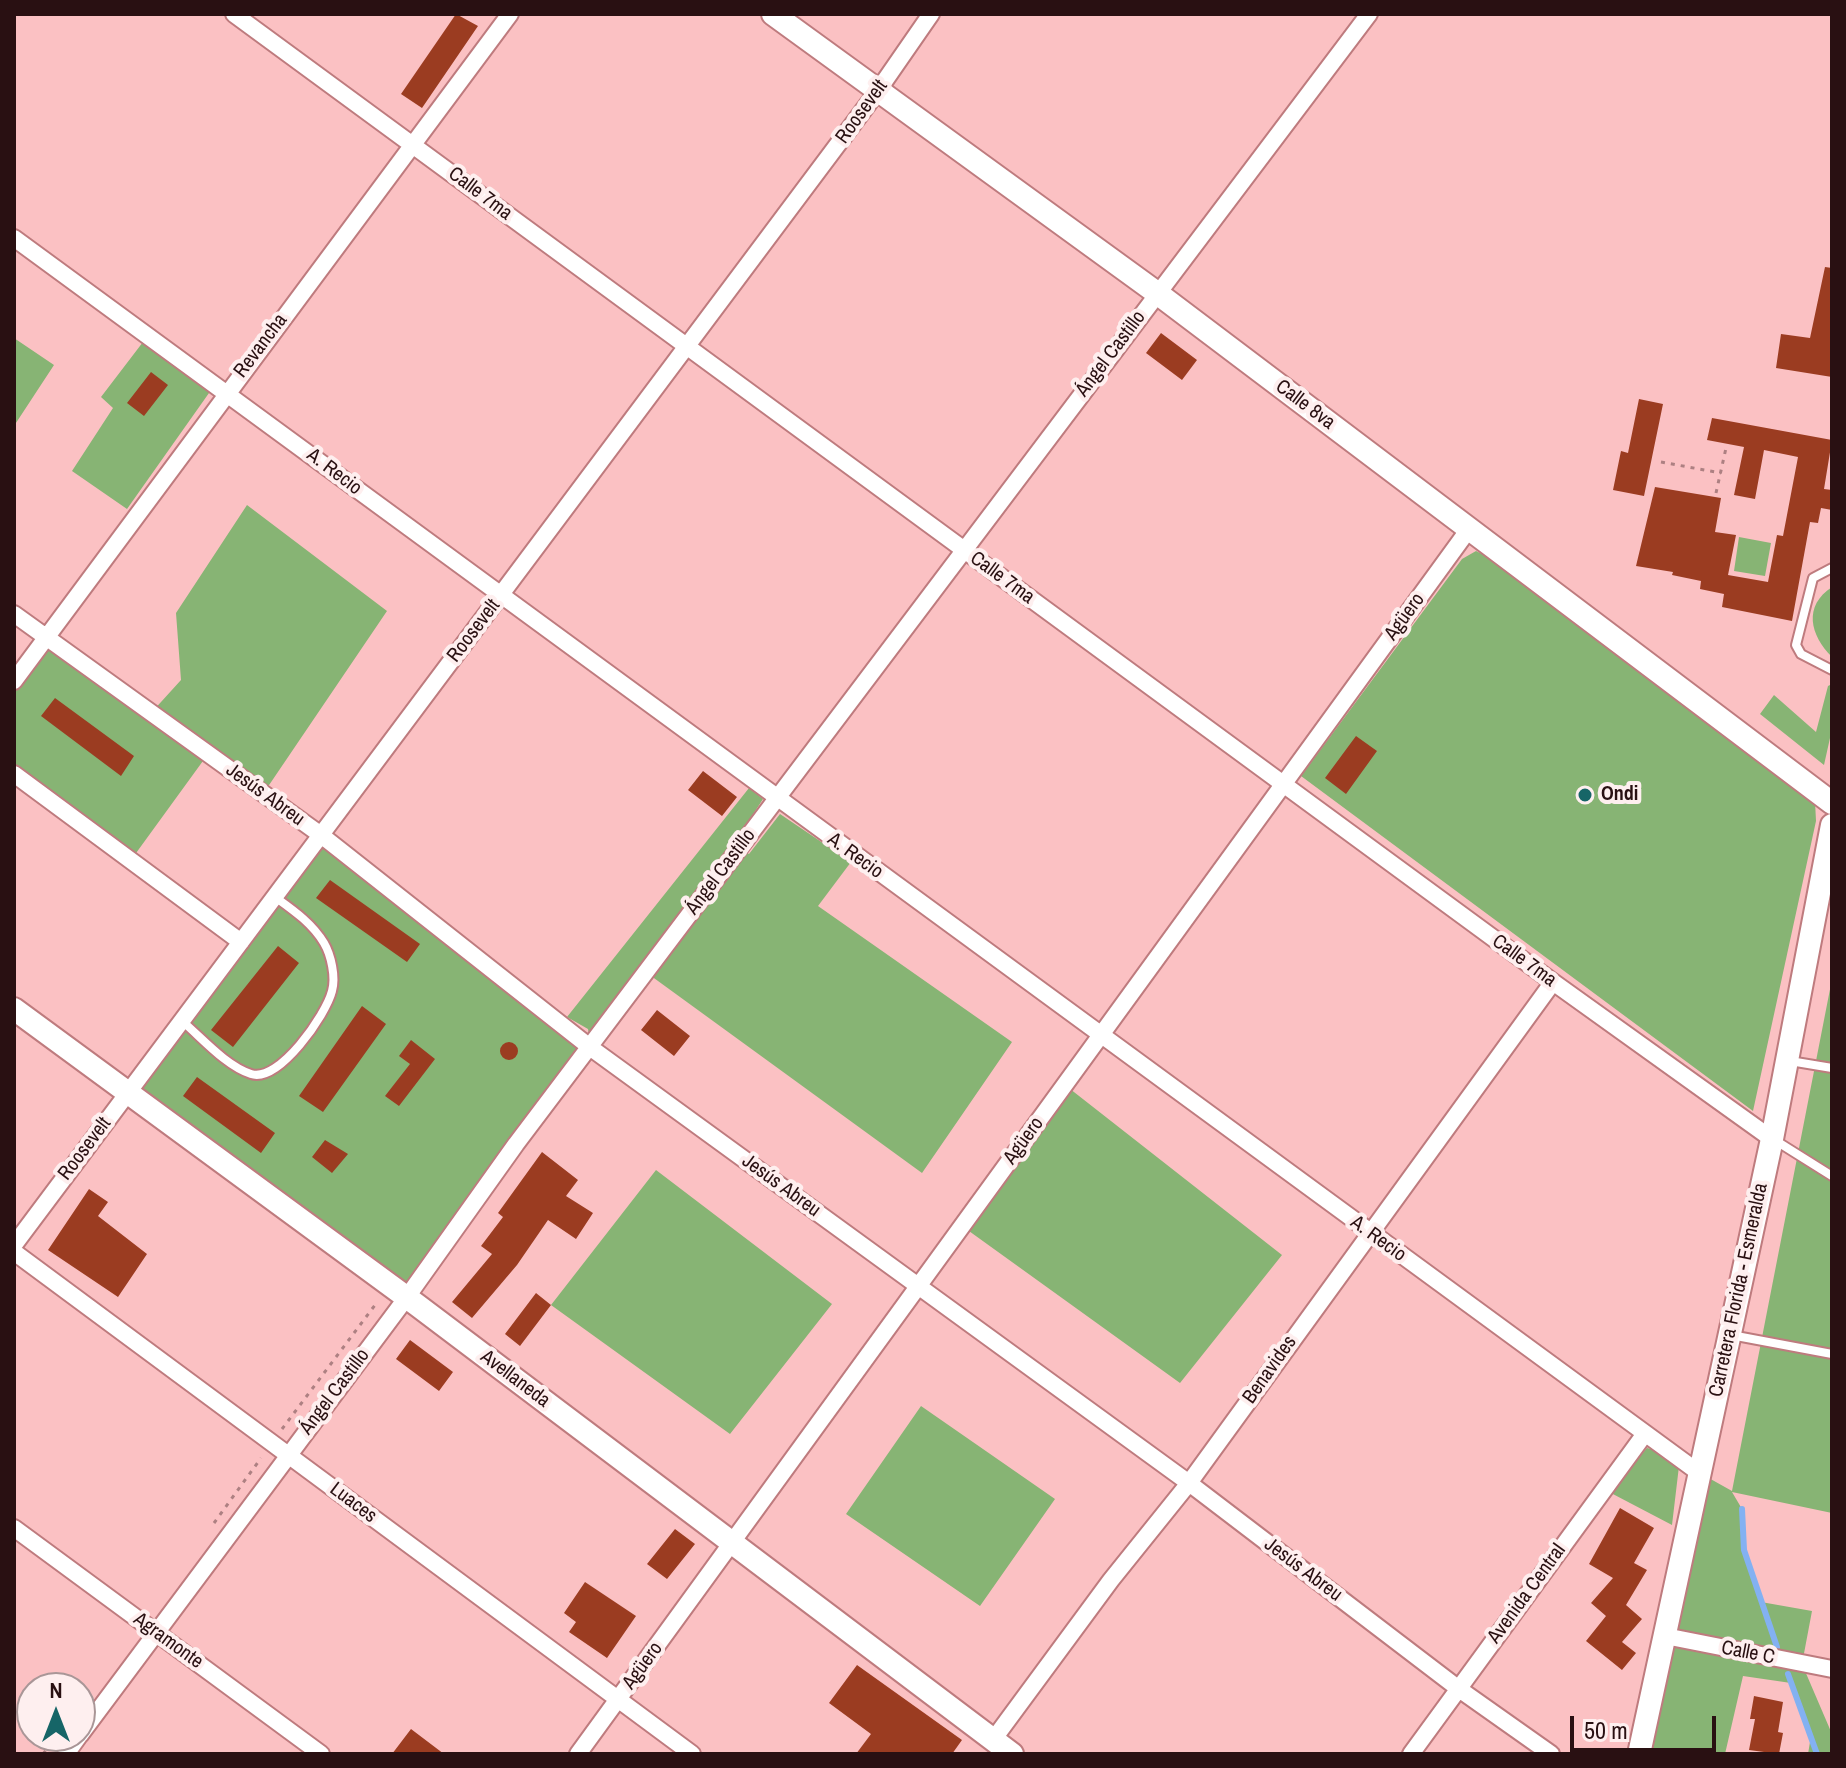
<!DOCTYPE html>
<meta charset="utf-8">
<style>
body{margin:0}
#map{position:relative;width:1846px;height:1768px;overflow:hidden;background:#fbc1c3;font-family:"Archivo Narrow",sans-serif}
canvas{display:block}
.frame{position:absolute;inset:0;border:16px solid #291012;pointer-events:none}
.north{position:absolute;left:16px;top:1672px;width:80px;height:80px;box-sizing:border-box;background:#feefef;border:2px solid #a99697;border-radius:50%;rotate:0deg;font-size:22px;font-weight:700;line-height:32px;text-align:center;color:#291012}
.north::after{content:'';display:block;margin:auto;width:28px;height:36px;background:#166567;clip-path:polygon(50% 0,100% 100%,50% 72%,0 100%)}
.scale{position:absolute;left:1570px;top:1716px;width:146px;height:36px;box-sizing:border-box;border:4px solid #291012;border-top:0;padding-left:10px;font-size:24px;line-height:28px;white-space:nowrap;color:#291012;-webkit-text-stroke:6px #feefef;paint-order:stroke}
</style>
<div id="map">
<canvas width="1846" height="1768"></canvas>
<div class="frame"></div>
<div class="north">N</div>
<div class="scale">50 m</div>
</div>
<script>
const c = document.querySelector('canvas').getContext('2d');
c.lineJoin = 'round';
function paint(path, color) { c.fillStyle = color; c.fill(path, 'evenodd'); }
function stroke(path, color, width, dash) { c.strokeStyle = color; c.lineWidth = width; c.lineCap = dash ? 'butt' : 'round'; c.setLineDash(dash || []); c.stroke(path); }
function drawText(font, color, halo, rows, align = 'center') {
  c.font = font + ' "Archivo Narrow",sans-serif'; c.lineWidth = 8; c.setLineDash([]); c.textBaseline = 'middle'; c.strokeStyle = halo; c.fillStyle = color; for (const [text, x, y, turn = 0] of rows) {
    c.save(); c.translate(x, y); c.rotate((+turn || 0) * Math.PI / 180); c.textAlign = isNaN(turn) ? turn : align; if (halo) c.strokeText(text, 0, 0); c.fillText(text, 0, 0); c.restore();
  }
}
paint(new Path2D(`
 M14,338l40,27 -40,61z
 M143,342l65,41 1,10 -82,116 -55,-38 41,-63 -12,-11z
 M247,505l140,106 -124,183 -55,-40 -77,106 -117,-86v-93l33,-43 104,75 30,-33 -5,-67z
 M1739,537l32,6 -6,33 -31,-5z
 M1476,551l35,17 304,233 1,20 -63,290 -452,-335 161,-217z
 M1832,587v70c-22,-22 -29,-51 0,-70z
 M1832,684v45l-8,36 -64,-51 14,-19 42,37 12,-46z
 M749,788l14,11 -30,46 16,9 31,-40 71,48 -33,44 194,136 -90,131 -275,-200 -240,324 -281,-203 195,-259 270,211 -3,-17 -21,-12z
 M1832,979v534l-100,-21 10,17 2,41 17,52 51,9 -10,53 30,70v20h-24l3,-18 -20,-53 -48,-7 -18,78h-86l59,-282 34,19z
 M1065,1085l217,170 -102,128 -218,-157z
 M656,1170l176,134 -102,130 -179,-129z
 M921,1406l134,93 -75,107 -134,-92z
 M1647,1448l9,2 23,16 -7,59 -63,-33z`), '#87b474');
stroke(new Path2D(`
 M1742,1509l2,41 33,97
 M1788,1674l29,80`), '#83b1f2', 6);
paint(new Path2D(`
 M456,14l22,12 -56,82 -21,-14z
 M1825,267l7,1v109l-56,-9 5,-34 29,4z
 M1161,333l36,27 -15,20 -36,-27z
 M151,372l17,13 -24,31 -17,-13z
 M1639,399l24,5 -19,92 -31,-6 8,-39 7,2z
 M1712,418l120,22 -8,49 8,1v20l-11,-2 -3,15 -8,-1 -18,99 -70,-14 2,-13 -24,-5 1,-8 -29,-6 1,-3 -37,-6 19,-79 66,11 -6,34 21,3 -8,40 40,7 9,-47 6,1 15,-79 -34,-7 -9,49 -21,-4 10,-48 -37,-7z
 M55,698l79,58 -13,20 -80,-60z
 M1356,736l21,15 -31,43 -21,-16z
 M703,771l34,26 -15,19 -34,-26z
 M330,880l90,64 -13,18 -91,-64z
 M278,946l21,17 -66,84 -22,-17z
 M362,1006l24,18 -63,88 -24,-16z
 M657,1010l33,26 -16,20 -33,-26z
 M411,1040l24,19 -36,47 -14,-10 25,-32 -11,-8z
 M500 1051a9 9 0 1 1 18 0a9 9 0 1 1-18 0Z
 M197,1077l78,56 -14,20 -78,-57z
 M325,1140l23,14 -16,19 -20,-16z
 M542,1152l36,28 -12,16 27,17 -17,26 -28,-19 -31,45 -45,53 -20,-16 40,-48 -11,-8 22,-29 -5,-4z
 M89,1189l19,13 -10,14 49,38 -29,43 -70,-47z
 M536,1293l15,12 -31,41 -15,-12z
 M410,1340l43,32 -14,19 -43,-32z
 M1620,1508l34,20 -20,35 13,7 -21,35 16,14 -20,23 14,11 -14,17 -36,-29 20,-25 -15,-13 22,-25 -24,-14z
 M675,1529l20,15 -28,35 -20,-15z
 M585,1582l51,34 -29,42 -38,-26 7,-10 -12,-9z
 M857,1665l105,75 -10,14h-96l15,-20 -42,-31z
 M1754,1696l29,6 -5,30 5,1 -4,21 -30,-4 6,-31h-5z
 M411,1729l33,25h-52z`), '#9b3c21');
const lane = new Path2D(`
 M1832,568l-19,10 -17,67 5,9 31,16
 M182,1021c20,17 44,45 69,53 28,9 75,-59 81,-83 4,-14 -1,-36 -8,-48 -12,-20 -31,-33 -49,-46
 M1790,1061l42,7
 M1773,1139l59,37
 M1731,1335l101,19`);
const street = new Path2D(`
 M234,14l1319,968 219,157
 M14,238l1684,1234
 M14,614l307,221 270,213 598,435 270,206 92,65
 M14,681l496,-667
 M14,774l227,168
 M14,1245l863,-1153 54,-78
 M14,1252l678,502
 M14,1528l307,226
 M1665,1636l167,33
 M80,1735l327,-438 109,-153 853,-1130
 M993,1740l118,-160 78,-97 364,-501
 M66,1754l13,-18
 M578,1754l891,-1225
 M1411,1754l233,-319`);
const secondary = new Path2D(`
 M773,14l384,279 675,510
 M14,1009l403,296 595,449
 M1639,1754l133,-615 60,-314`);
stroke(lane, '#be7b7e', 12);
stroke(street, '#be7b7e', 20);
stroke(secondary, '#be7b7e', 26);
stroke(new Path2D(`
 M1661,462l60,11
 M1716,493l10,-45
 M282,1429l96,-128
 M214,1523l47,-65
 M43,1754l7,-9`), '#ad8082', 3, [4, 6]);
stroke(lane, '#fff', 8);
stroke(street, '#fff', 16);
stroke(secondary, '#fff', 22);
for (const [x, y, r, color] of [
 [1585,795,8,"#166567"]
]) { const dot = new Path2D(); dot.arc(x, y, r, 0, 2 * Math.PI); c.fillStyle = color; c.fill(dot); stroke(dot, '#feefef', 3); }
drawText('20px', '#291012', '#feefef', [
 ["Roosevelt",862,112,-54],
 ["Calle 7ma",480,194,37],
 ["Revancha",261,346,-53],
 ["Ángel Castillo",1111,354,-53],
 ["Calle 8va",1305,405,37],
 ["A. Recio",334,472,37],
 ["Calle 7ma",1002,578,36],
 ["Agüero",1405,617,-54],
 ["Roosevelt",474,631,-53],
 ["Jesús Abreu",265,795,36],
 ["A. Recio",855,856,36],
 ["Ángel Castillo",721,872,-53],
 ["Calle 7ma",1524,961,36],
 ["Agüero",1024,1141,-54],
 ["Roosevelt",85,1149,-53],
 ["Jesús Abreu",781,1186,36],
 ["A. Recio",1378,1239,36],
 ["Carretera Florida - Esmeralda",1739,1290,-78],
 ["Benavides",1270,1370,-55],
 ["Avellaneda",515,1379,37],
 ["Ángel Castillo",335,1392,-53],
 ["Luaces",353,1503,37],
 ["Jesús Abreu",1303,1570,37],
 ["Avenida Central",1527,1594,-54],
 ["Agramonte",168,1641,36],
 ["Calle C",1748,1653,11],
 ["Agüero",643,1666,-54]
]);
drawText('bold 20px', '#291012', '#feefef', [
 ["Ondi",1601,795]
], 'left');
</script>
